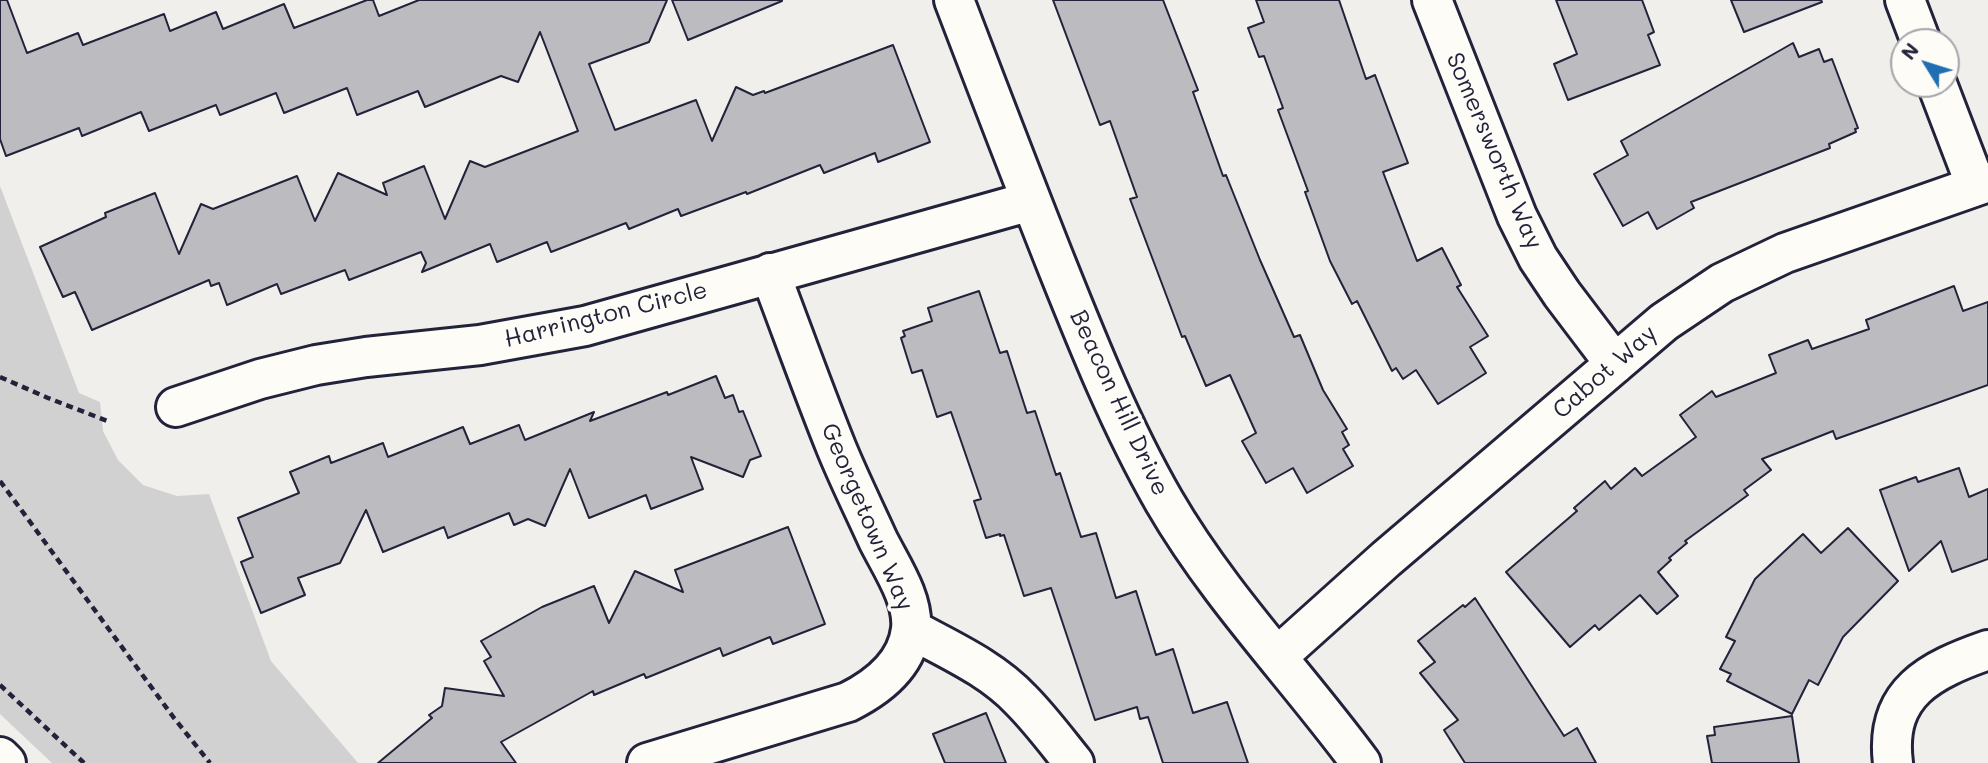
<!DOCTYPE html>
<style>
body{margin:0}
#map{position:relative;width:1988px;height:763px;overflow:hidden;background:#f0efec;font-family:Mali,sans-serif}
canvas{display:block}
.north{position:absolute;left:1890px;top:28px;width:70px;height:70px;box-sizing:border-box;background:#fdfcf7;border:2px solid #a5a5ac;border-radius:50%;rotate:308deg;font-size:19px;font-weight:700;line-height:28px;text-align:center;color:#22223b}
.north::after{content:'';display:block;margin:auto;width:24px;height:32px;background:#1f6fb2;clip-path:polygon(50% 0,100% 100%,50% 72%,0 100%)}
</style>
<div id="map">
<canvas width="1988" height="763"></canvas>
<div class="north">N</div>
</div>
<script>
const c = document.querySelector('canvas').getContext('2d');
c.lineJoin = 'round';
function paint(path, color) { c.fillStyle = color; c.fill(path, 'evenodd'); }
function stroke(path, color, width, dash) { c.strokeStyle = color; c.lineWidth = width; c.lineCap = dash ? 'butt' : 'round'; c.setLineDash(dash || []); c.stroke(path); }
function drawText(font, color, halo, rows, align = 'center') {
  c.font = font + ' Mali,sans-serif'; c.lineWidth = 7; c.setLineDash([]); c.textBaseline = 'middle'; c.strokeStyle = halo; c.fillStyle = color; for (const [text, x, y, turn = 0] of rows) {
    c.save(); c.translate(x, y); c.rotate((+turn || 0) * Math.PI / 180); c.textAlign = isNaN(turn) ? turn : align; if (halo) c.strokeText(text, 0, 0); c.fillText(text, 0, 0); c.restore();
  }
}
paint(new Path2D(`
 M0,186l79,207 21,9 3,29 15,29 25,25 34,11 32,-2 62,167 87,102h-306l-52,-49z`), '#d2d1d1');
const building = new Path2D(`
 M0,0h7l20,53 51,-20 5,12 81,-31 6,17 46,-19 7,17 61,-25 10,24 73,-28h6l6,16 40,-16h248l-18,42 -60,22 26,66 81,-30 16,41 24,-54 17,8 11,-4 1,2 128,-48 37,97 -52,20 -3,-9 -51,20 -4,-8 -73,29 -1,-2 -65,24 -3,-7 -49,20 -3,-6 -75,29 -4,-10 -50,20 -7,-18 -68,28 4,-9 -5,-11 -72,28 -4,-10 -64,24 -4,-10 -50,21 -8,-22 -8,3 -2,-6 -117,50 -17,-38 -12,5 -23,-50 66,-30 -1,-4 50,-20 24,61 22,-50 12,5 84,-33 18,45 23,-48 49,22 -4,-12 41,-17 21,53 25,-58 15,6 93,-36 -38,-99 -22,50 -17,-6 -76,31 -7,-16 -61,24 -10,-27 -63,25 -8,-20 -56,22 -4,-10 -67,26 -8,-19 -59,24 -3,-8 -73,28 -6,-17z
 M672,0h110v1l-94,39z
 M1053,0h110l35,90 -5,2 30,84 3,-1 34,85 34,77 6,-2 23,55 24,39 -5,3 7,13 -6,4 10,17 -46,27 -14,-25 -27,15 -24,-42 14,-8 -26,-58 -24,11 -21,-50 -3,1 -52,-138 7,-2 -27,-76 -10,4z
 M1256,0h83l27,79 9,-4 33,88 -25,9 34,89 25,-13 19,37 -4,2 31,49 -18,11 16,26 -48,31 -22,-34 -13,9 -7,-11 -4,3 -35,-70 -5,3 -22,-43 -25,-69 3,-1 -30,-81 5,-2 -19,-52 -5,1 -11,-29 16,-6z
 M1556,0h86l12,32 -6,3 12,30 -92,35 -14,-36 23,-10z
 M1731,0h90l1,2 -78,30z
 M1793,43l6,14 20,-8 5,13 8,-3 26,69 -3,1 1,3 -27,12 1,4 -139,54 3,6 -37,21 -9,-17 -25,14 -29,-52 34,-19 -7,-14z
 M1954,286l9,25 25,-9v83l-152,54 -3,-8 -71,28 9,11 -27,20 4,5 -63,46 2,2 -18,15 2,2 -13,12 20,24 -21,18 -17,-19 -41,35 -4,-5 -25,22 -64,-75 71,-61 -3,-3 31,-27 6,8 24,-21 7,8 54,-39 -16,-22 32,-24 4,6 60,-24 -7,-18 39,-15 4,9 57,-20 -3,-9z
 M979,291l21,62 7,-2 20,62 8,-2 21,64 4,-2 21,64 15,-4 20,65 20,-7 20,64 17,-6 20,64 34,-11 21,61h-85l-15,-46 -8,2 -3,-12 -42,13 -44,-132 -27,8 -20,-61 -4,1v-2l-14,4 -12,-37 7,-2 -30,-87 -14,5 -15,-47 -10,3 -11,-35 4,-2 -2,-5 29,-10 -4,-13z
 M716,376l9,22 8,-3 6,17 4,-1 18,45 -11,4 -7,17 -52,-20 12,32 -52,20 -5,-14 -57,23 -19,-49 -25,57 -17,-7 -14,6 -5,-12 -61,25 -4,-11 -61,25 -17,-42 -26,53 -42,15 7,17 -44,18 -20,-51 12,-5 -15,-39 61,-25 -9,-21 39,-16 2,7 52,-20 5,14 75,-30 7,17 49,-19 6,15 69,-28 -4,9 77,-29 1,3z
 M1959,468l10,29 19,-8v70l-36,13 -11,-31 -32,30 -29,-81 36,-13 2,5z
 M788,527l37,97 -52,20 -3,-7 -47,19 -3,-8 -74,30 -2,-4 -50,21 -1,-4 -92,51 15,21h-138l54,-45 -3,-3 13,-9 3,-18 59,8 -20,-35 7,-4 -10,-16 61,-34 52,-21 15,37 26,-52 48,21 -8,-22z
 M1848,528l50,53 -55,56 -25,48 -9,-5 -17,34 -65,-33 4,-7 -11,-5 15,-28 -9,-4 29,-58 48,-45 18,19z
 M1475,598l89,138 13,-8 19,35h-131l-21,-33 14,-10 -38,-47 15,-11 -17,-21 45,-36 2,2z
 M986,713l20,50h-61l-12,-29z
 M1792,716l7,47h-87l-5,-27 8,-1 -1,-8z`);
paint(building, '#bcbcc0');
stroke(building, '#22223b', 2);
const minor = new Path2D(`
 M954,0c34,89 68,178 103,266 32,80 64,160 107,235 55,95 132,174 197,262
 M1432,0l85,216 21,42 24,36 53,70
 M1905,0l16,42
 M1937,84l39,102
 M176,407l84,-28 56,-14 50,-8 114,-12 105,-19 446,-125
 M911,629c38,21 80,39 110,71 19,19 36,42 53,63
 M1278,656l108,-97 278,-237 58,-39 63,-30 203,-71
 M0,757l6,6
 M647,763l201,-61c30,-15 59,-37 63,-73 3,-30 -20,-63 -33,-89 -14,-31 -29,-61 -42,-93 -23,-57 -44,-116 -66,-174
 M1893,763c-9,-71 38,-93 95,-113`);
stroke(minor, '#22223b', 44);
stroke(new Path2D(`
 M0,377l48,21 62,24
 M0,481l174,237 36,45
 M0,685l84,78`), '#22223b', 4.5, [7, 5]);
stroke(minor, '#fdfcf7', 38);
drawText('24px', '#22223b', '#fdfcf7', [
 ["Somersworth Way",1494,151,67],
 ["Harrington Circle",606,315,-14],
 ["Cabot Way",1605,372,-41],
 ["Beacon Hill Drive",1119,403,65],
 ["Georgetown Way",867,517,67]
]);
</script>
